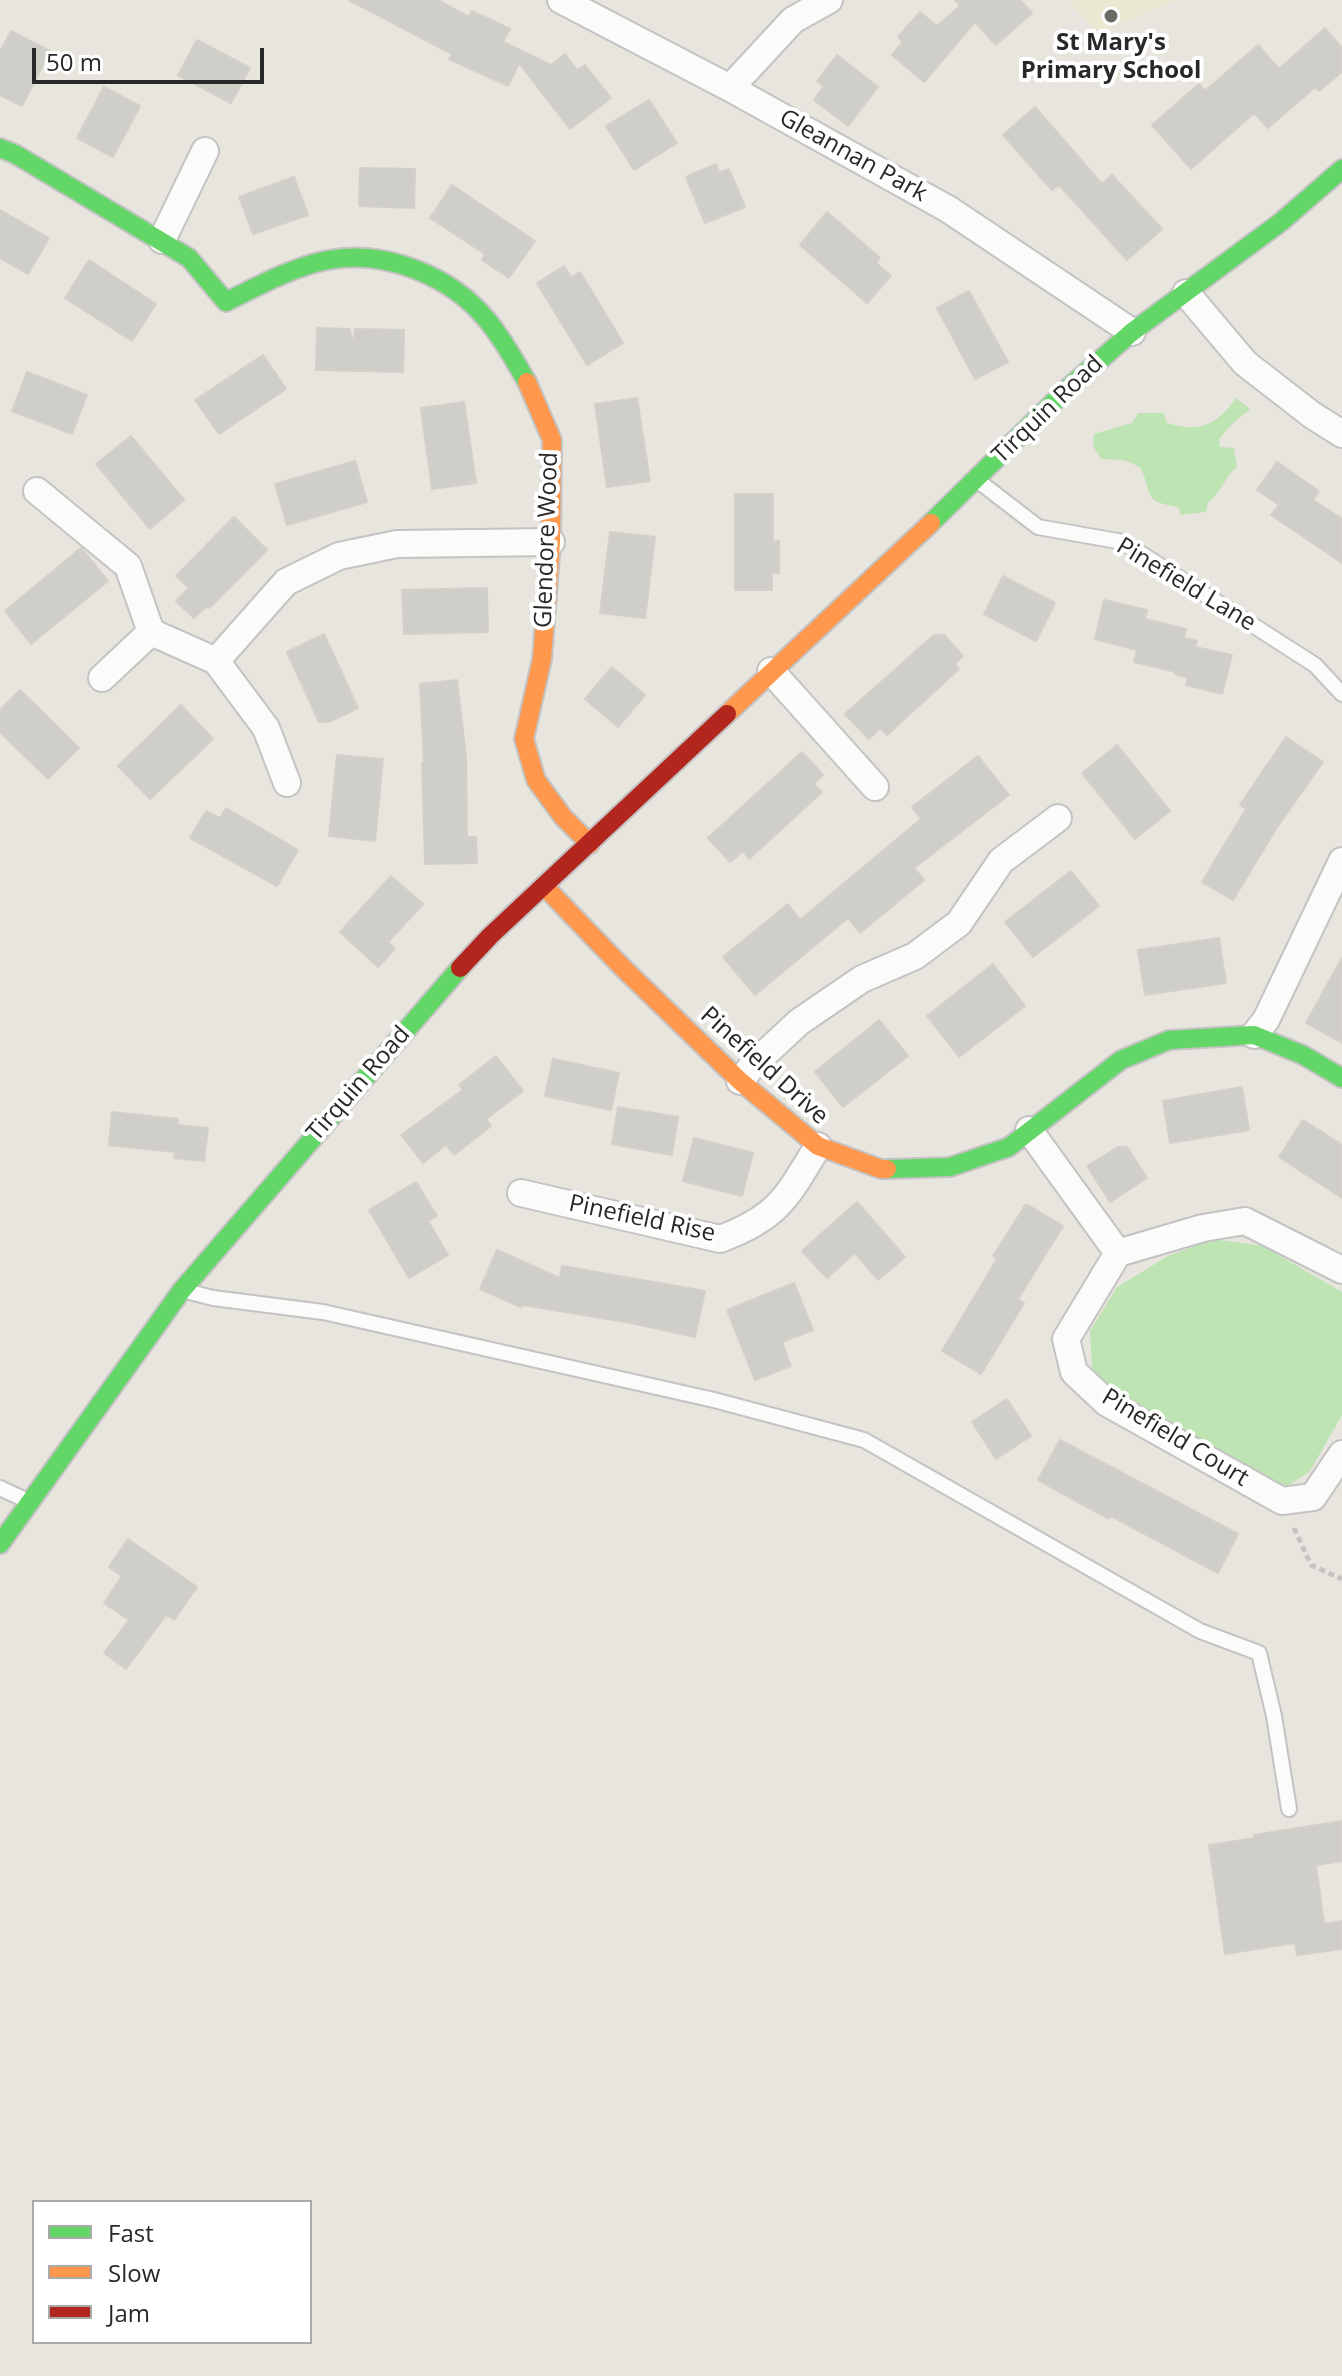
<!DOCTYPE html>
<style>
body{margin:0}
#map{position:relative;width:1342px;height:2376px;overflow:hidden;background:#e7e5dd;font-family:"Open Sans",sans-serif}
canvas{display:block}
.legend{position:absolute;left:32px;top:2200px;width:280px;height:144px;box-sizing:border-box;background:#fff;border:2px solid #a9a9a9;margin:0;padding:10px 14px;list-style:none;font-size:24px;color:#282828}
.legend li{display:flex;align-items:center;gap:16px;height:40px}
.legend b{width:40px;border:2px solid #a9a9a9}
.scale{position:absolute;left:32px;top:48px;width:232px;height:36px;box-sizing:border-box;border:4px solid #282828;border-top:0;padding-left:10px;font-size:24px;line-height:28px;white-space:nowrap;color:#282828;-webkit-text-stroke:6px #fff;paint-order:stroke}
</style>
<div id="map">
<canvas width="1342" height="2376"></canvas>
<ul class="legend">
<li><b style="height:10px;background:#63d668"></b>Fast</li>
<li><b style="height:10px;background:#ff974d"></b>Slow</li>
<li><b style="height:10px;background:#b3261e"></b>Jam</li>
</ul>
<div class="scale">50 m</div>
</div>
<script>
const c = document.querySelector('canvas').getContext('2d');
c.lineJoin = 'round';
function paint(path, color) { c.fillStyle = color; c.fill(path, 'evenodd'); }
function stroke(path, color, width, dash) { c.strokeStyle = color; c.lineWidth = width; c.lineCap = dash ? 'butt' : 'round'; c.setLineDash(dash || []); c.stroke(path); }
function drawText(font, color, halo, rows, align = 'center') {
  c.font = font + ' "Open Sans",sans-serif'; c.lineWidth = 8; c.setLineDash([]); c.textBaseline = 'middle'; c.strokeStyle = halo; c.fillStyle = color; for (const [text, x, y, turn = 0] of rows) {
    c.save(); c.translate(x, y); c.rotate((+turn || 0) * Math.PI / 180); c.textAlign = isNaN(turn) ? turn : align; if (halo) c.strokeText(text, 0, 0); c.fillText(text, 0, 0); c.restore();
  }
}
paint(new Path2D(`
 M1068,0h109l-78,32z`), '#ebe8d1');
paint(new Path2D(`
 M1236,398l14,11 -18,15 -13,15 1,8 14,1 3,19c-13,10 -15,26 -29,35l-2,10 -25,3 -3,-8c-37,-6 -24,-12 -38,-40l-16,-7 -23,-1 -8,-13 1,-12 38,-11 6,-10h26l3,10c32,10 49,3 69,-25z
 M1214,1239l49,7 79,46v123l-32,56 -24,16 -175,-97 -19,-22 -2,-37 27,-44 51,-31z`), '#bee4b4');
const building = new Path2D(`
 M349,0h89l31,17 3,-6 38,18 -7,13 48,23 14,-11 12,16 8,-5 26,33 -41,31 -51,-66 -11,23 -59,-27 3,-5z
 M955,0h65l12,13 -36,32 -21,-23 -51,60 -32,-27 11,-13 -5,-5 22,-25 17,14 23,-20z
 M1325,28l17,20v24l-23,19 -4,-4 -47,41 -14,-15 -63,56 -39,-44 47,-41 6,7 53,-46 21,24z
 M11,31l39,20 -28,55 -22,-11v-43z
 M197,40l53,28 -19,35 -53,-28z
 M837,55l41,32 -30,39 -34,-26 10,-14 -7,-5z
 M104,87l36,19 -27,51 -36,-19z
 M649,100l28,43 -43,27 -28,-44z
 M1035,107l67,77 10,-9 50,54 -35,31 -68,-75 -7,5 -49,-55z
 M716,164l3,9 10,-4 16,38 -40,16 -19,-46z
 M360,168l55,1 -1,39 -55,-2z
 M294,177l14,38 -55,19 -14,-37z
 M452,185l83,56 -26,37 -27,-18 3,-6 -55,-36z
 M0,210l49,28 -21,36 -28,-16z
 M827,212l53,46 -4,5 15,13 -24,27 -67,-58z
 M89,260l67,44 -24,37 -67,-43z
 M564,266l7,11 9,-5 43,71 -36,22 -50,-82z
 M969,291l39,71 -33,17 -38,-71z
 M317,328l32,1 5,15 1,-15 49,1 -1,42 -87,-2z
 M263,355l23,34 -67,45 -24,-34z
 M27,372l60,23 -15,39 -60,-23z
 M637,398l13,83 -43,6 -12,-83z
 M464,402l12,81 -44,6 -11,-81z
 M131,436l53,64 -34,29 -54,-65z
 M355,461l12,41 -80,23 -12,-41z
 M1277,462l42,29 -6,9 29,19v44l-71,-48 8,-10 -22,-15z
 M735,494h38v48l6,-1v32h-7v17h-37z
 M234,517l33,33 -58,58 -2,-2 -13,12 -18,-17 13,-13 -13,-12z
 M610,532l45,5 -10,81 -45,-5z
 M81,548l27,33 -77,63 -26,-33z
 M1003,576l52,27 -19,38 -52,-27z
 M487,588l1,44 -84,2 -2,-44z
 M1104,600l43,10 -2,9 41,10 -2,9 13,3 -2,6 37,8 -10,39 -36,-9 2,-7 -13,-4 1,-2 -42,-10 3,-12 -42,-11z
 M324,634l34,74 -29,14h-10l-32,-70z
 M934,635h10l19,21 -8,8 4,5 -72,66 -7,-7 -11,11 -24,-25z
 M612,667l33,28 -27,32 -33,-28z
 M457,680l9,76 1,81h9l1,26 -52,1 -3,-101h2l-4,-79z
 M20,690l59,58 -31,31 -48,-47v-22z
 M181,705l32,34 -63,60 -32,-33z
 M1286,737l37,25 -47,67 -43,71 -31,-18 44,-73 -6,-4z
 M1117,745l53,66 -35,28 -53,-66z
 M802,752l21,23 -9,9 8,8 -73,67 -6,-8 -13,11 -22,-24z
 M337,755l46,4 -8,82 -46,-5z
 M978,756l31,39 -95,73 10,12 -64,53 -12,-15 -93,77 -32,-38 65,-53 12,16 121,-101 -9,-12z
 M226,808l72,42 -21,36 -87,-48 16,-27 14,7z
 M1071,871l28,35 -66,51 -28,-35z
 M391,876l32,28 -35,38 7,7 -17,18 -38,-35z
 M1219,938l7,45 -81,12 -7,-45z
 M1342,958v85l-36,-20z
 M993,964l32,42 -66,51 -32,-41z
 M879,1020l29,36 -65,51 -28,-35z
 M496,1056l27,35 -37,28 5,7 -37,29 -8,-10 -23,18 -22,-28 62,-45 -4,-5z
 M553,1059l66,14 -8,37 -66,-14z
 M1242,1087l7,43 -79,13 -7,-42z
 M618,1107l60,10 -6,38 -60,-11z
 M112,1112l66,7v6l30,3 -4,33 -30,-3 1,-6 -66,-7z
 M1303,1120l39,25v53l-63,-41z
 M694,1138l59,15 -11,43 -59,-15z
 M1118,1147h9l20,31 -37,24 -23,-36z
 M416,1182l21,34 -9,5 20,34 -39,23 -40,-68z
 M857,1202l48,55 -27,23 -23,-27 -28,25 -25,-27z
 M1026,1204l37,22 -45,73 6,4 -43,71 -39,-23 55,-92 -4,-3z
 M497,1250l63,28 2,-12 143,25 -10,46 -64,-14 -108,-18 -2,2 -41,-18z
 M794,1283l19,47 -31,12 9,24 -36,14 -28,-70z
 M1007,1399l24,37 -35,23 -24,-37z
 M1060,1440l178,94 -20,39 -107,-57 -2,3 -71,-39z
 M128,1539l69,48 -23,33 -8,-5 -40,54 -22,-16 25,-33 -25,-17 18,-27 -13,-9z
 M1342,1821v40l-26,4 8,59 18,-3v28l-45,6 -2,-12 -70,11 -16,-109 46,-7 -1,-3z`);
paint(building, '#d0cec8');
stroke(building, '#d2d0c9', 2);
const lane = new Path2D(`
 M977,480l61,47 85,15 192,123 27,29
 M186,1291l27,7 110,14 391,88 150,40 336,191 59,22 15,63 15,93
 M0,1488l30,14`);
const street = new Path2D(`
 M561,0l169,88 218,121 184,123
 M730,88l63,-68 36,-20
 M162,240l43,-89
 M1186,293l59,70 67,52 30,19
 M37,491l91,75 23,66 65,29 50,67 21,55
 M216,661l70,-79 53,-26 58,-12 154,-2
 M771,671l104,116
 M102,678l49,-46
 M1254,1035l12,-15 76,-159
 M740,1081l14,-17 45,-42 63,-43 53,-23 44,-33 42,-62 57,-43
 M1029,1130l89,123
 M521,1193l199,46c59,-22 67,-42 98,-93
 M1342,1270l-97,-49 -42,7 -85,25 -52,86 8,33 33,31 175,98 31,-4 29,-43`);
const fast = new Path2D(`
 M0,148l15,6 174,104 37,44c32,-16 66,-35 102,-42 57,-11 123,16 159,60 16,19 28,41 40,62
 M931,523l137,-135 64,-56 149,-110 61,-53
 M887,1169l63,-2 59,-20 112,-87 48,-20 85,-5 49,20 39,23
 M0,1544l182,-254 278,-322`);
const slow = new Path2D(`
 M527,382l25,58 -1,102 -9,117 -18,80 12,41 27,37 27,27
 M727,714l204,-191
 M544,886l78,81 118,114 78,65 63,23h6`);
const jam = new Path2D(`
 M460,968l30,-32 237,-222`);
stroke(lane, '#c4c3c3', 18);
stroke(street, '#c4c3c3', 30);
stroke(fast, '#c4c3c3', 22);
stroke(slow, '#c4c3c3', 22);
stroke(jam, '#c4c3c3', 22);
stroke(new Path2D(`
 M1294,1528l17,37 31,14`), '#c5c4c3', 5, [6, 4]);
stroke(lane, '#fbfbfa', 14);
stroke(street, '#fbfbfa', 26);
stroke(fast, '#63d668', 18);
stroke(slow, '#ff974d', 18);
stroke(jam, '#b3261e', 18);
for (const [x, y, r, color] of [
 [1111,16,8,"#6b6a67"]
]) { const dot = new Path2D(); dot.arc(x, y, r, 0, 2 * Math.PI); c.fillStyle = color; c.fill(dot); stroke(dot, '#fff', 3); }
drawText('bold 24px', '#282828', '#fff', [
 ["St Mary's",1111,43],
 ["Primary School",1111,71]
]);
drawText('24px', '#282828', '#fff', [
 ["Gleannan Park",853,156,29],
 ["Tirquin Road",1048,410,-44],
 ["Glendore Wood",547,540,-88],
 ["Pinefield Lane",1186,585,31],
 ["Pinefield Drive",764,1066,42],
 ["Tirquin Road",359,1084,-49],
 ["Pinefield Rise",642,1219,12],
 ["Pinefield Court",1175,1438,31]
]);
</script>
